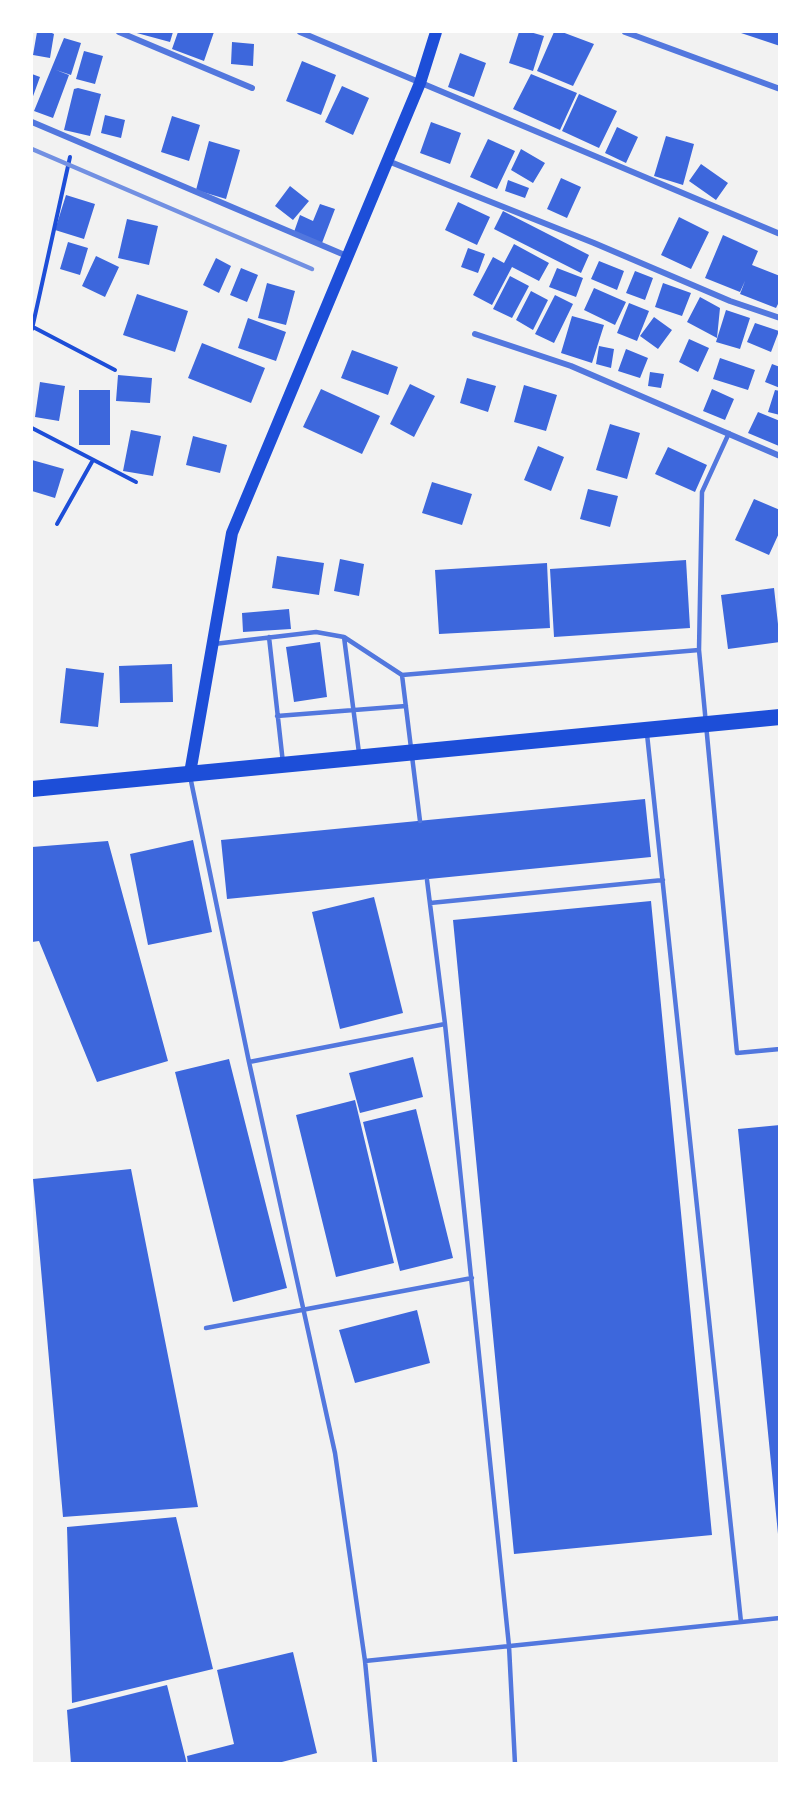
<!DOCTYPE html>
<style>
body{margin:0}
#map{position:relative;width:811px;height:1795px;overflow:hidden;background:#f2f2f2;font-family:"Sofia Sans Condensed",sans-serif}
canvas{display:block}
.frame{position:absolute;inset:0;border:33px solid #fff;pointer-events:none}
</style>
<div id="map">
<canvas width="811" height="1795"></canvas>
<div class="frame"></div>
</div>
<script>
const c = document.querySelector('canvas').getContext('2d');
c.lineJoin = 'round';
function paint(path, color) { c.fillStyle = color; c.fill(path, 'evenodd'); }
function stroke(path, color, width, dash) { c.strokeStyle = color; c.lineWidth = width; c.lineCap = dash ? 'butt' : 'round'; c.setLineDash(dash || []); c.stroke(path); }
paint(new Path2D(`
 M37,32h13l4,2 -4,24 -17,-3z
 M133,32h40l-3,10z
 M178,32h36l-10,29 -32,-12z
 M519,32h11l14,4 -11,35 -24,-8z
 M554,32h8l32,12 -21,42 -36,-15z
 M738,32h42v14z
 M64,38l17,5 -10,32 -15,-5 13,5 -16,43 -19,-7z
 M232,42l22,2 -1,22 -22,-2z
 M84,51l19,5 -8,28 -19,-5z
 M460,53l26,10 -12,34 -26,-10z
 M302,61l34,14 -15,40 -35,-14z
 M32,74l8,3 -8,22z
 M531,74l46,19 -17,37 -47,-21z
 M342,86l27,12 -16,37 -28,-13z
 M78,88l23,6 -11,42 -26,-6 10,-41z
 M579,94l38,17 -18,37 -37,-17z
 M105,115l20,5 -4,18 -20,-5z
 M172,116l28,9 -11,36 -28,-9z
 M431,122l30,11 -11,31 -30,-11z
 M617,127l21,10 -12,26 -21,-10z
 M666,136l28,8 -11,41 -29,-9z
 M488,139l27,12 -18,38 -27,-12z
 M209,141l31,9 -14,49 -30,-9z
 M521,149l24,14 -12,20 -22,-13z
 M701,164l27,19 -12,17 -27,-19z
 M561,178l20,9 -14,31 -20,-9z
 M508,180l21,8 -4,10 -20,-7z
 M290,186l19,15 -16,19 -18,-14z
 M66,195l29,9 -11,35 -29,-9z
 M458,202l32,15 -13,28 -32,-15z
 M320,204l15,5 -13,34 -28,-11 6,-17 13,6z
 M503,211l86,44 -8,18 -87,-44z
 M679,217l30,15 -18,37 -30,-14z
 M127,219l31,7 -9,39 -31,-7z
 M723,235l35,16 -6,14 28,11v24l-4,8 -36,-14 5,-13 -5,11 -35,-14z
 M68,242l20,6 -8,27 -20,-6z
 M514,244l35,19 -10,18 -27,-14 -20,38 -19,-10 20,-38 11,6z
 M468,248l17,6 -7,19 -17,-6z
 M96,256l23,11 -14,30 -23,-11z
 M216,258l15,8 -12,27 -16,-8z
 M599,261l25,10 -7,19 -26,-11z
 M241,268l17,7 -11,27 -17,-7z
 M557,268l26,10 -7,19 -27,-10z
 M635,271l18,7 -8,22 -19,-7z
 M510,276l19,10 -17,32 -19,-9z
 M267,283l28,8 -9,34 -28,-7z
 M663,283l28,10 -9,23 -27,-9z
 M594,288l32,14 -11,23 -31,-15z
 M531,291l17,9 -15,30 -17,-10z
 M137,294l51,17 -13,41 -52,-17z
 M555,295l18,9 -19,39 -19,-9z
 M700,297l20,11 -3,30 -30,-16z
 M629,303l20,8 -12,30 -20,-8z
 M726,310l24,8 -10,31 -24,-7z
 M572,316l32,9 -12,38 -31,-10z
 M654,317l18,13 -14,19 -18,-13z
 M248,318l38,14 -10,29 -38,-13z
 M755,323l24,8 -8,21 -24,-10z
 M689,339l20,9 -11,24 -19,-10z
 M202,343l63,25 -14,35 -63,-25z
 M599,346l15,3 -3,19 -15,-4z
 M626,349l22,9 -8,20 -22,-7z
 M352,350l46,17 -10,28 -47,-17z
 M720,358l35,12 -7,20 -35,-11z
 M772,364l8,3v21l-15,-6z
 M650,372l14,2 -3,14 -13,-2z
 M118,375l34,3 -2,25 -34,-2z
 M467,378l29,8 -8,26 -28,-9z
 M40,382l25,4 -6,35 -24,-4z
 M410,384l25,12 -21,41 -24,-13z
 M524,385l33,10 -11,36 -32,-9z
 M321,389l59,27 -18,38 -59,-27z
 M712,389l22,10 -9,21 -22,-9z
 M79,390h31v55h-31z
 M775,390l5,1v24l-12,-3z
 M758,412l22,9 -1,25 -31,-13z
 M610,424l30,9 -13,46 -31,-9z
 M131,430l30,6 -8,40 -30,-5z
 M193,436l34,9 -7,28 -34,-8z
 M538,446l26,11 -13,34 -27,-11z
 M668,447l39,18 -12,27 -40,-18z
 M32,460l32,9 -9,29 -23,-7z
 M432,482l40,12 -10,31 -40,-12z
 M588,489l30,7 -8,31 -30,-8z
 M754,499l26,11v21l-11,24 -34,-15z
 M277,556l47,7 -5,32 -47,-7z
 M340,559l24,5 -5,32 -25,-5z
 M686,560l4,68 -136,9 -4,-68z
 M547,563l3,65 -111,6 -4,-64z
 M774,588l6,54 -52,7 -7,-54z
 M289,609l2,20 -48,3 -1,-19z
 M320,642l7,55 -33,5 -8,-55z
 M172,664l1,38 -53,1 -1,-37z
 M66,668l38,5 -6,54 -38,-4z
 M645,799l6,58 -424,42 -6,-59z
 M193,840l19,92 -64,13 -18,-91z
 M108,841l60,220 -71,21 -58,-141 -7,1v-95z
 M374,897l29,116 -63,16 -28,-117z
 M651,901l61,634 -198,19 -61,-634z
 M413,1057l10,40 -63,16 -11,-40z
 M229,1059l58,229 -54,14 -58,-230z
 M355,1100l39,163 -58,14 -40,-162z
 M416,1109l37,149 -53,13 -37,-149z
 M780,1125v409h-2l-40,-405z
 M131,1169l67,338 -135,10 -30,-338z
 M417,1310l13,53 -75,20 -16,-53z
 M176,1517l37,152 -141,34 -5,-176z
 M293,1652l24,101 -43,11h-86l-1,-8 47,-12 -17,-74z
 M167,1685l20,79h-116l-4,-54z`), '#3d67dc');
stroke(new Path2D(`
 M33,327l82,43
 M32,329l38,-172
 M32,428l104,54
 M57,524l36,-64`), '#1d4ed8', 4);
stroke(new Path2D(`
 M729,433l-27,59 -3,158 38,403 43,-4
 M269,637l14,126
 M344,637l15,116
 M214,644l102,-12 28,5 58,38 297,-25
 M402,675l18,146
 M277,716l129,-10
 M647,734l94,888
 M190,776l59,286 86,391 30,208 10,103
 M427,880l18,144 64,622 6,118
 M430,903l233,-23
 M249,1062l196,-38
 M206,1328l266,-50
 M365,1661l415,-43`), '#5277de', 4.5);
stroke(new Path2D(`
 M119,32l133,56
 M300,32l480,202
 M625,32l155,57
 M32,122l315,134
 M388,161l206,82 136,58 50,17
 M475,334l96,32 209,90`), '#5277de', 6);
stroke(new Path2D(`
 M190,773l42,-240 188,-450 16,-51`), '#1d4ed8', 12);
stroke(new Path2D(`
 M32,789l748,-72`), '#1d4ed8', 16);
stroke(new Path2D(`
 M32,149l280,120`), '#7290e2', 4.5);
</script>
